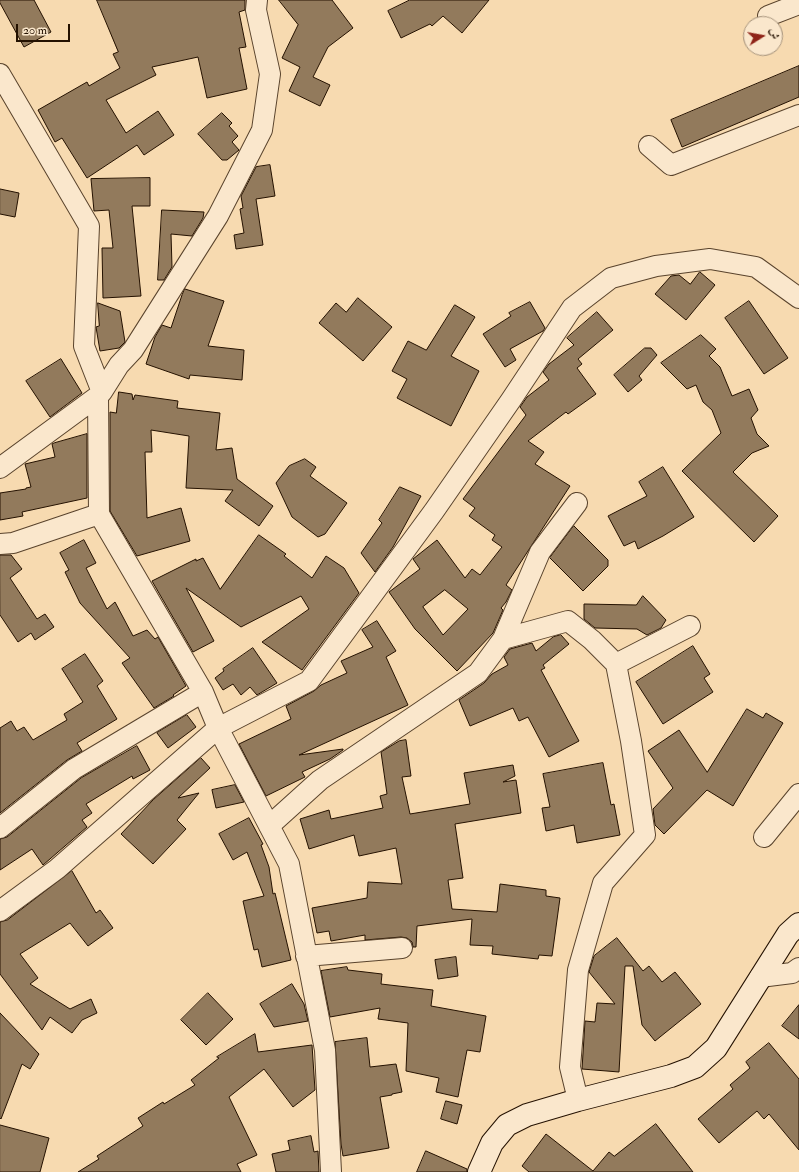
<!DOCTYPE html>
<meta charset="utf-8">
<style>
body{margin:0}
#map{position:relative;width:799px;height:1172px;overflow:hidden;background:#f7dab0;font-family:"IM FELL Double Pica",Amiri,serif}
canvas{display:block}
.north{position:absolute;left:743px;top:16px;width:40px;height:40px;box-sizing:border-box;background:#fae7cc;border:1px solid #a4917a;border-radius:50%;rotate:79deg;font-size:11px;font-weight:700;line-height:16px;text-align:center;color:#241100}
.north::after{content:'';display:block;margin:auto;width:14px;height:18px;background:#8f2418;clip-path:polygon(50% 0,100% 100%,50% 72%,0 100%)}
.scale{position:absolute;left:16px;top:24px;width:54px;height:18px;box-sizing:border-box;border:2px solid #241100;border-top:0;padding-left:5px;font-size:12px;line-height:14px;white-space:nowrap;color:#241100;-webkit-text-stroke:3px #fae7cc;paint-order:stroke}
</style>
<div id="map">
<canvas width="799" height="1172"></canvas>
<div class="north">ش</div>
<div class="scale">20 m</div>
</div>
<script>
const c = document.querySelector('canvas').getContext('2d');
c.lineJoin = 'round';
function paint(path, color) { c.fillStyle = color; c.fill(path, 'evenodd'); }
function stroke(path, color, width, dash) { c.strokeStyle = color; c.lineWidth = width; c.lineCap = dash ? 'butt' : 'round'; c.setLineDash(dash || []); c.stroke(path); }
const building = new Path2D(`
 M0,0h34l17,32 -27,15 -24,-44z
 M97,0h148v10l-6,2 7,35 -7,1 8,41 -40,9 -9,-41 -46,10 4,8 -50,25 20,33 32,-22 16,24 -30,20 -7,-10 -50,33 -25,-40 -7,4 -17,-32 49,-28 2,4 31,-18 -7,-14 5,-2z
 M279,0h53l21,28 -25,19 -15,30 17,8 -10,21 -31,-15 11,-24 -18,-9 16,-33z
 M410,0h79l-27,33 -19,-17 -11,10 -2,-2 -29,14 -13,-27z
 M799,66v31l-117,50 -11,-27z
 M222,113l10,10 -3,3 9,10 -6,6 7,8 -12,10h-5l-24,-26z
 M270,165l5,31 -19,3 7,46 -27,4 -2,-14 10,-2 -4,-24 3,-1 -2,-12 15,-29z
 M150,178v28h-18l9,90 -38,2 -1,-50h11l-4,-38 -15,1 -3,-32z
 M0,189l19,4 -4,24 -15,-3z
 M162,210l42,2 -1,6 -11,18 -21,-2 1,33 -8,13h-6z
 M700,272l15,13 -29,35 -31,-26 16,-18 8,-1 11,9z
 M185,289l39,12 -16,45 36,4 -2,30 -52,-5 -1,4 -43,-15 9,-27 7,-12 9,3 11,-33z
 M358,298l34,29 -29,34 -44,-38 17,-20 10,9z
 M749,301l39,57 -24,16 -39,-56z
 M530,302l15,26 -2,3 -33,18 6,11 -11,7 -22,-33 28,-18 -2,-3z
 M98,303l22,8 5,31 -6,6 -19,3 -4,-24 3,-1z
 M455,305l20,12 -24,39 28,15 -28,55 -54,-28 10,-19 -15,-8 16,-30 18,9z
 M597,312l16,18 -35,29 4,5 -5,4 19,26 -28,20 -2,-2 -38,29 16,11 -9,12 35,22 -64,99 6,5 -6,12 -5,6 2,2 -10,23 -36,38 -42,-42 -26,-37 31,-23 -7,-10 24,-19 28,38 7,-9 8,6 22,-28 -10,-7 3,-5 -26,-19 6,-8 -12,-9 63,-84 -6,-8 7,-10 22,-17 -6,-8 6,-8 25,-19 -7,-7zM445,590l23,19 -25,26 -20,-28z
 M701,335l15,14 -7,7 11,11 12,29 17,-7 9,21 -7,8 6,16 12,12 -17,7 -19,19 45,44 -24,26 -72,-71 39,-38 -9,-23 -9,-8 -7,-17 -9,4 -26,-26z
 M645,348h6l6,7 -18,21 3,4 -14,12 -14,-17z
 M61,359l21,34 -32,24 -24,-36z
 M119,392l13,2 1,6 2,-5 43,6 -1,7 43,5 -4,37 16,-2 5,31 36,27 -14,20 -34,-25 8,-11 -47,-2 3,-52 -38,-6 1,22h-7l2,66 34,-10 9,33 -53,15 -27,-45v-99l6,1z
 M87,434v64l-65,14 1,4 -23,4v-27l26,-4v-1l5,-1 -6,-23 30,-7 -3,-13 2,-1z
 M305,459l11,8 -6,9 37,27 -22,31 -7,3 -26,-20 -16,-34 13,-17z
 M663,467l31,50 -31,19 -25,13 -3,-8 -11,5 -16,-30 39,-20 -8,-14z
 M400,487l21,9 -28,51 -18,25 -14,-19 21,-30 -3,-3z
 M574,526l34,34v6l-25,25 -33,-33z
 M259,535l27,19 -2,2 28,22 14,-22 18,12 15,25 -57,77 -40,-28 47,-33 -8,-13 -60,31 -55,-39 28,53 -21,11 -41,-71 44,-22v2l7,-3 17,31z
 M84,540l12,23 -10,5 21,41 8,-7 18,34 14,-6 8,9 3,-2 28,49 -13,9 1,1 -20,12 -32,-45 8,-5 -50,-55 -15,-31 4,-2 -9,-17z
 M0,555h11l11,14 -12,9 27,41 8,-5 9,13 -19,13 -4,-7 -13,9 -18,-27z
 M643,596l23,24 -5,8 -14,7 -10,-6 -42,-1 -11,-9v-15l52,1z
 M377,621l19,30 -10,6 22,48 -109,50 44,-6v1l-13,9 -28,13 3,5 -39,19 -27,-52 52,-25 -5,-13 28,-15 7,-6 26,-12 -6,-12 32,-14 -11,-17z
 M561,635l8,9 -26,21 2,3 -4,2 38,71 -30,16 -21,-40 -9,4 -6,-13 -43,18 -11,-26 25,-17 8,-9 16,-9 -4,-8 6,-8 22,-6 4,8 17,-14z
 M693,646l17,28 -6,4 9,14 -50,32 -27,-42z
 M253,648l24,35 -20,12 -7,-8 -9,8 -8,-11 -10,6 -8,-12 9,-7 -1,-2z
 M85,654l18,27 -6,5 20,33 -40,24 5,8 -15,9 -67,53v-85l11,-7 6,10 7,-4 9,13 34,-20 -3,-6 19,-12 -21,-33z
 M747,709l16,9 3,-5 17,10 -50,83 -26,-16 -43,44 -9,-9 -2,-16 20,-21 -25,-37 31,-21 28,42z
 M187,715l9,12 -28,21 -11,-15z
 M406,740l5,36 -9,1 8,37 60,-10 -6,-31 49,-8 2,11 -12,6 13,-2 5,33 -66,11 8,54 -15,2 4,29 45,3 3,-28 46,6v6l14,2 -8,58 -13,-1 -1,4 -46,-5 1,-8 -23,-1 2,-26 -55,7 -1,21h-3l-1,-5 -5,-4 -6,-1 -36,3v-5l-34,6 -2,-10 -12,2 -5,-25 55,-10 1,-16 34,2 -6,-36 -37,8 -5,-21 -45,14 -9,-30 29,-9 2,9 52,-11 -3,-12 7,-2 -6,-42 18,-11z
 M137,746l13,24 -17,9 -1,-3 -46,28 6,9 -10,7 5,7 -44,38 -11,-16 -32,21v-31l7,-2 74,-59z
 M201,758l9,10 -32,30 21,-5 -22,27 9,9 -33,35 -32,-30 32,-34z
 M603,763l8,42 3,-1 6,31 -43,8 -3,-18 -28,6 -4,-23 8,-1 -7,-33z
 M235,785l9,17 -28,6 -4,-18z
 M249,818l14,26 -2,1 8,22 4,27 2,-1 16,67 -29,7 -4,-18 -4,1 -11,-49 21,-5 -17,-44 -14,8 -14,-26z
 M72,871l24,42 4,-3 13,18 -25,18 -18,-23 -50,31 18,24 -8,6 40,25 21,-10 6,14 -15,7 -10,13 -22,-16 -8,13 -42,-56v-52l7,-2z
 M617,938l26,33 6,-5 13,16 13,-10 26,32 -46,37 -13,-16 -9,-59h-8l-6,106 -37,-3 3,-48 10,1 2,-19 18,1 -26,-32 5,-16z
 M456,957l2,19 -20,3 -3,-19z
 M347,967l1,3 34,4 -1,10 52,6 -2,16 55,10 -6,36 -13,-2 -9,47 -22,-5 3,-14 -33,-7 2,-48 -30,-4 2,-11 -50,9 -9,-46z
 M292,984l12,20 4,17 -34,6 -14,-23z
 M208,993l25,26 -27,26 -25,-25z
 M799,1005v34l-17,-13z
 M0,1013l39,41 -9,15 -8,-5 -21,55 -1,-1z
 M255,1034l3,18 54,-7 3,45 -22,17 -29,-38 -35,28 28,58 -20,9 4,8h-163l21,-13 -2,-3 46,-30 -5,-8 25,-16 1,2 31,-19 -4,-5 28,-22 -2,-1z
 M367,1038l3,29 26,-3 6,28 -10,2v1l-12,2 9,51 -46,8 -2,-12 -6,-102z
 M769,1043l30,36v71l-30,-36 -5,5 -7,-8 -38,32 -21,-24 35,-30 -3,-4 20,-17 -4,-6z
 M446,1101l16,4 -5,19 -16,-5z
 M656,1124l37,48h-164l-7,-6 24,-32 47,37 16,-19 5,4z
 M0,1125l49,13 -9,34h-40z
 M311,1136l3,16 4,-1 1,21h-43l-4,-18 18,-4 -2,-9z
 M426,1151l41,18v3h-50z`);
paint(building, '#927a5c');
stroke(building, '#241100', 1);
const minor = new Path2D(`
 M768,16l31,-12
 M0,74l89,152 -5,120 18,46 -4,4 1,118 104,178 15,36 71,136 36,186 6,122
 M649,146l22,19 128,-50
 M102,392l17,-27 14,-15 85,-134 44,-86 8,-56 -14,-64 1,-10
 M0,468l98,-72
 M0,544l13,-1 86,-29
 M503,639l65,-18 24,19 24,24 74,-38
 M269,826l51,-46 158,-107 25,-34 37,-87 37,-49
 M0,828l74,-59 129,-77
 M764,837l35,-43
 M0,911l57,-42 161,-141 91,-47 125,-170 77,-111 61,-92 39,-30 45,-12 54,-7 46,8 43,31
 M306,956l96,-8
 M760,977l32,-4 7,-5
 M578,1100l-8,-33 8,-97 25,-87 42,-48 -14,-94 -15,-77`);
const secondary = new Path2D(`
 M479,1172l13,-29 15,-18 20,-10 51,-15 93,-24 24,-9 21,-19 72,-114 11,-10`);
stroke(minor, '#59432c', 22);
stroke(secondary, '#241100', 24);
stroke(minor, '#fae7cc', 20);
stroke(secondary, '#fae7cc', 22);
</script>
